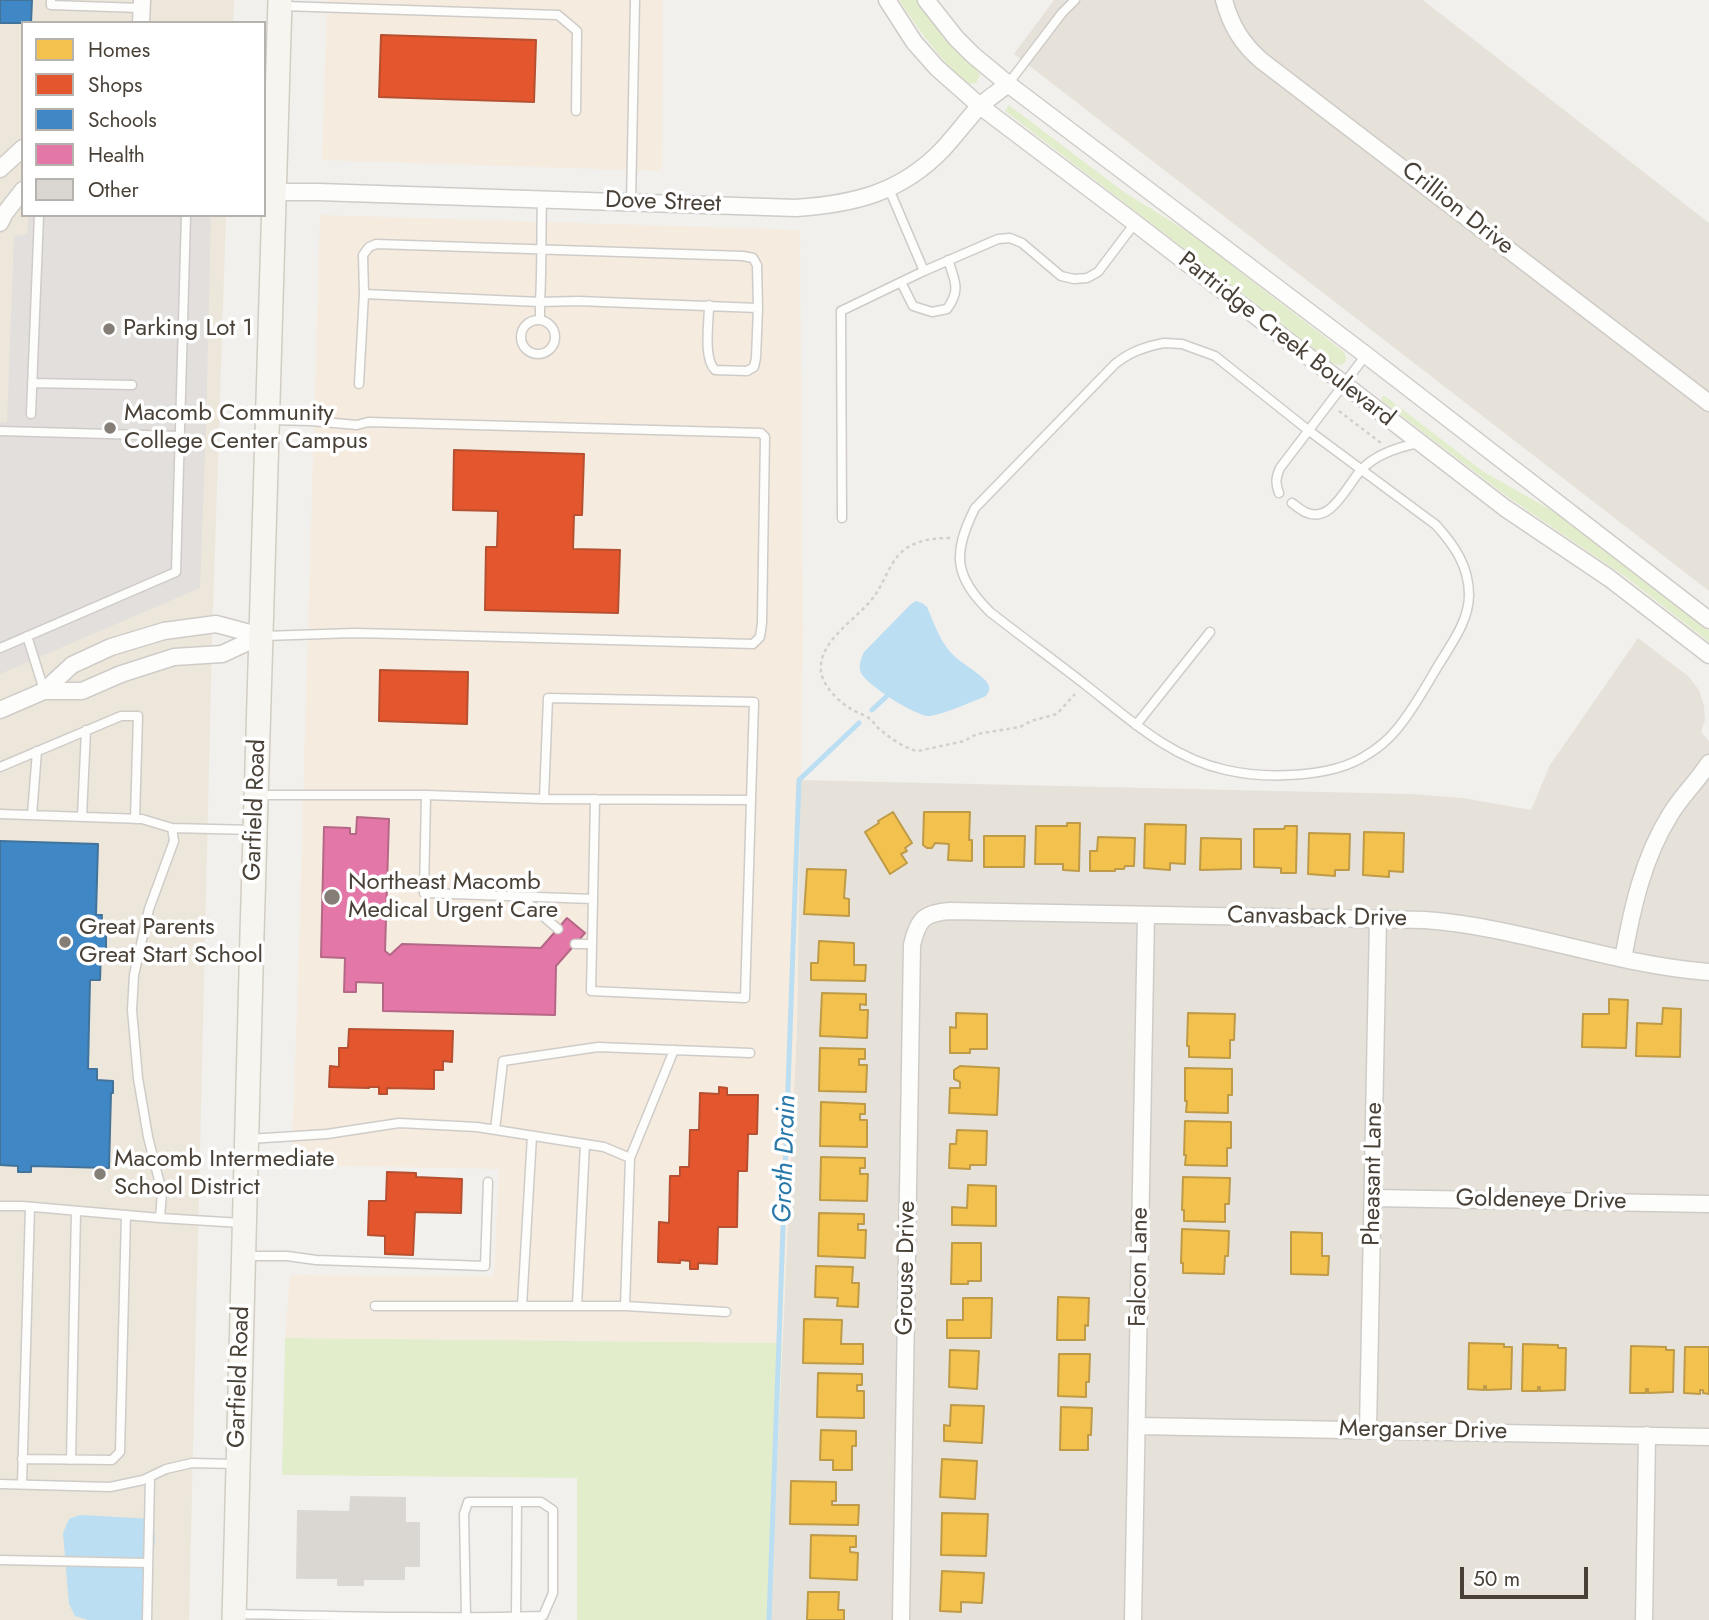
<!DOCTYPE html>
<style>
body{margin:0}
#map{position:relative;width:1709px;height:1620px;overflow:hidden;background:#f2f0ec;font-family:Jost,sans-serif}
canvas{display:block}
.legend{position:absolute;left:21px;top:21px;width:245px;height:196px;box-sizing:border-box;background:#fff;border:2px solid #b6b3af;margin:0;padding:9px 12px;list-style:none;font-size:21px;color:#494137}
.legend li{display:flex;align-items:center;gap:14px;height:35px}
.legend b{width:35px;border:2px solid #b6b3af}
.scale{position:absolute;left:1460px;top:1567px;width:128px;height:32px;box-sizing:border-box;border:4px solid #494137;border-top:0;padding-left:9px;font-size:21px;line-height:24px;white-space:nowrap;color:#494137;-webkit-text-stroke:5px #fff;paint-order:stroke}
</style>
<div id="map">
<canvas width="1709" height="1620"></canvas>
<ul class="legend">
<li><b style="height:19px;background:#f2c14e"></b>Homes</li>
<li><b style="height:19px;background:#e4572e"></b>Shops</li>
<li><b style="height:19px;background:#3f88c5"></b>Schools</li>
<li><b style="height:19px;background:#e377a8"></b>Health</li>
<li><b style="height:19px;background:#dad7d3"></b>Other</li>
</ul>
<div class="scale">50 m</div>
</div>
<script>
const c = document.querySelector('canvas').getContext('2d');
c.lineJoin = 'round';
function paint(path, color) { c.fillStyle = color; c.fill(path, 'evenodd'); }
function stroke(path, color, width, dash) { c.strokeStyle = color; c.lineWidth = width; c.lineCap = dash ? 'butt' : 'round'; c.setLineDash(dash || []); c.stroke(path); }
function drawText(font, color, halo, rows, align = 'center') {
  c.font = font + ' Jost,sans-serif'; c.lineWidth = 7; c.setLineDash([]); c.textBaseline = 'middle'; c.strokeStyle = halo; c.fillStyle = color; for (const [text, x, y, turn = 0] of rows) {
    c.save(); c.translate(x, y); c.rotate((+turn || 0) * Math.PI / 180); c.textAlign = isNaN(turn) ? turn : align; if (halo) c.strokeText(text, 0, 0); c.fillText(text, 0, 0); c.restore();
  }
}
paint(new Path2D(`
 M1054,0h369l286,223v368l-695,-537z
 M1638,638l50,38 11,14 5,16 1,14 -4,12 8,9v879h-939l27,-595 2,-245 611,14 53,4 68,12 19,-45z`), '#e6e2d9');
paint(new Path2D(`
 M327,0h336l-1,171 -340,-11z
 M320,215l480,15 3,407 -6,388 -15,318 -497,-5 5,-63 204,1 5,-107 -208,-4 6,-153z`), '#f5ebdf');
paint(new Path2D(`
 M0,0h234l-1,23h-210v192h203l-14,425 -23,980h-189z`), '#ede7db');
paint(new Path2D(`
 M899,0h18l32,42 28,28 3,5 -4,8c-2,0 -3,1 -5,1 -16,-3 -63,-69 -72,-84z
 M1009,105l115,87 66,41 154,119c5,9 0,15 -10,12l-329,-253z
 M1382,396h3l99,76 69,39 156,120v11l-82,-64 -119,-81 -126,-96z
 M285,1338l497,5 -12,277h-193v-142l-295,-3z`), '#e2edcc');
paint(new Path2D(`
 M28,215h183l-5,213 -6,160 -200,86v-252h7l7,-186 13,-2z`), '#e2dfdc');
paint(new Path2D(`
 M916,601l6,2 5,4c8,19 15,40 32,53 7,6 27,17 30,26 1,4 -1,7 -3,10 -12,5 -47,20 -57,20 -14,0 -62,-31 -68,-43 -3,-8 0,-14 3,-21l47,-48z
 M80,1515l73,4 2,20 -8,81h-59l-13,-4 -6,-12 -6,-71 6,-14z`), '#bbdef2');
const homes = new Path2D(`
 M893,812l19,31 -7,5 2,3 -6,3 6,9 -17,11 -25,-42 14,-9 -1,-2z
 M924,812h46l-1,28h3v21l-24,-1 1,-16 -14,-1 -3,5h-5l-4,-3z
 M1067,823h13l-1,48 -16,-1v-6h-28l1,-38h31z
 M1145,824l41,1 -1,39 -15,-1v7l-26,-2z
 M1285,826h12l-1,47h-15v-5l-27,-1v-38h30z
 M1364,832l40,1 -1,39 -14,-1v6l-26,-2z
 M1309,833l41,1 -1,36h-14v6l-27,-2z
 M984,836h41l-1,31h-40z
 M1098,837l37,1 -1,28h-9l-1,3h-9v2h-25v-20h7z
 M1201,838l40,1v30l-41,1z
 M807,869l39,1 -2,28 5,1v17l-45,-2z
 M819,941l35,2v22h12l-1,16 -54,-1v-17h7z
 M822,993l44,1v11l-6,-1v6h8l-1,28 -47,-2z
 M1609,999l19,1 -2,48 -44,-1 1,-33h26z
 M1663,1008l18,1 -1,48 -44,-1 1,-33 25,1z
 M956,1013l31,1v35h-17v4h-20v-26l6,1z
 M1188,1013l47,1 -1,26h-4v18l-41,-1v-11h-2z
 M820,1048l45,1v10h-6v6h8l-1,27 -47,-1z
 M960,1066l39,2 -2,47 -48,-2 1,-25h10v-6l-6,-3v-9z
 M1185,1068l47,1v26h-4v18l-42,-1 1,-11h-2z
 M821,1102l44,2v10h-5v6h7v27l-47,-1z
 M1185,1121l46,1v26h-4v18l-42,-1 1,-10h-2z
 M957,1130l30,1 -1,34h-16v4l-21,-1 1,-24h6z
 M821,1157l44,1v10h-5v6h8l-1,27 -47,-1z
 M1183,1177l47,1 -1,26h-4v18l-41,-1v-11h-2z
 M968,1185l28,1v40l-44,-1v-18l15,1z
 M819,1213l45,1v10h-6v6h8l-1,28 -47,-2z
 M1182,1229l47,2 -1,25h-3l-1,18 -41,-1v-10h-2z
 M1291,1232l31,1v23h7l-1,19 -37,-1z
 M952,1243h29v38h-13v3h-17z
 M816,1266l37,1 -1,16h7l-1,24 -21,-1 1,-8 -23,-1z
 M1058,1297l31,1 -1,28 -3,-1v15h-28z
 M963,1298h29l-1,40h-44v-18h16z
 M804,1319l38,1 -1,24h22v20l-60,-1z
 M1469,1343l35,1v3h8l-1,42 -25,1v-4h-2v4l-16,-1z
 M1523,1344l35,1v3h8l-1,42 -25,1v-4h-2v4h-16z
 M1631,1346l35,1v3h8l-1,42 -25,1v-4h-2v4h-16z
 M1685,1347h24v47l-6,-1v-3h-3v4l-16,-1z
 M950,1350l29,1 -2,38 -28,-2z
 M1059,1354h31l-1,28h-3v15l-28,-1z
 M818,1373l44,1v11h-5v6h7v27l-47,-1z
 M951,1405l33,1 -2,37 -38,-2v-16l6,1z
 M1061,1407l31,1 -1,27h-3v15h-28z
 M821,1430l35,1v15h-4v24h-19v-10h-13z
 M942,1459l35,2 -2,38 -35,-2z
 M791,1481l45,1v19h-4v4h27l-1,20 -68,-1z
 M942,1513l46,1 -2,42 -45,-1z
 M811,1535l45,1v11h-6v5l8,1 -1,27 -47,-2z
 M942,1571l42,2 -2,30 -21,-1v10l-21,-1z
 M808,1592h31l-1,18h6v10h-37z`);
paint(homes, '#f2c14e');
stroke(homes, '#bf9b47', 2);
const shops = new Path2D(`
 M381,35l155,5 -2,62 -155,-5z
 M454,450l130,4 -2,61h-8l-1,34 47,1 -2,63 -133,-3 1,-63h11l1,-36 -45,-1z
 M380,670l88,2 -1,52 -88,-3z
 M349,1029l104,2 -1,31 -9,-1v9h-9v19l-47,-1v6h-8v-7h-10v1l-40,-1 1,-21 9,1v-19h9z
 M719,1087l8,1v7h31l-1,39h-9l-1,37h-9l-1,56h-19l-1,37 -19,-1v6h-8v-8l-10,-1v3l-22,-1 1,-40 10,1 1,-47h10v-9h9l1,-37h9l1,-37 19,1z
 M387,1172l29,1v4l46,2 -1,34 -46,-1 -2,43 -28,-1v-18l-17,-1 1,-34h17z`);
paint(shops, '#e4572e');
stroke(shops, '#b65031', 2);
const schools = new Path2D(`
 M0,0h32l-1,23h-31z
 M0,841l98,3 -2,71h6l-1,19h5v17h-5l-1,29h-10l-2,89h9v11l16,1v12h-2l-2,75 -78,-2v6h-13v-6l-18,-1z`);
paint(schools, '#3f88c5');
stroke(schools, '#42739a', 2);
const health = new Path2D(`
 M357,817l32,2 -4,132 5,4 12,-11 139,4 26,-30 18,15 -29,33 -1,49 -172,-4v-28l-27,-1v10h-12l1,-34 -24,-1 3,-130 26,1v6h6z`);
paint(health, '#e377a8');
stroke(health, '#b56786', 2);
stroke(new Path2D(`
 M872,710l16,-15
 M769,1620l30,-840 60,-57`), '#bbdef2', 5);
const building = new Path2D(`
 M351,1497l54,1v25h14v43h-15v13h-41v6h-25v-7h-41l1,-67 52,1z`);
paint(building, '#dad7d3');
stroke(building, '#dbd7d2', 2);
const service = new Path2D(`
 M51,0v5l90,3
 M283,6l275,9 19,16 -1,80
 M1008,84l54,-71 13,-13
 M889,189l35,82
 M631,203l4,-203
 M901,282l12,24 19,6 15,-3c14,-19 8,-28 1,-49
 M709,305c0,18 -6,53 6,65l32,1 7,-4 2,-9 2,-50
 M521 337a17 17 0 1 1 34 0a17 17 0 1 1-34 0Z
 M540,320v-18l-176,-8 -1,-39 6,-8 7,-3 367,12 10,2 4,7 1,43 -180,-7 -38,1c2,-35 1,-69 2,-103
 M1164,343l18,1 33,12 93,74 128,95c18,20 33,41 33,70 0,28 -21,53 -34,76 -12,20 -23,40 -38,58 -8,10 -20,20 -32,27 -34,22 -100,23 -139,14 -55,-12 -96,-50 -139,-84 -32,-25 -65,-49 -97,-74 -36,-36 -38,-58 -15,-104l140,-144c15,-12 29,-17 49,-21z
 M32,383l100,2
 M359,384l5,-90
 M31,414l8,-199
 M0,431l180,5
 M1279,493c-4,-10 -3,-16 1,-25l86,-113
 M1292,503c4,3 9,7 13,9 26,13 42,-27 56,-42 15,-16 37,-23 58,-27
 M842,518l-1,-207 83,-40 74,-32 12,-1 12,5 39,33 13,3 13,-1 11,-6 37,-49
 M27,636l17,54
 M264,636l90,-3 44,1 355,10 7,-7 2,-14 3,-186 -4,-4 -393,-11 -11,3 -46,-4 -42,-1
 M0,648l176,-76 10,-357
 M1136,725l74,-93
 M0,767l121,-51h17l-3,103
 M259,795h167l118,4 4,-101 206,4 -9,296 -154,-7 2,-92 -169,-6 2,-98
 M544,799l207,1
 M0,814l142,5 30,9 2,13 -25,68 -15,66 -2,35 6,68 10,59 14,55 -2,26 -138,-12h-22
 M32,815l5,-64
 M82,817l4,-87
 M172,828l81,2
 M521,897l37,32
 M593,899l2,-100
 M575,944h17
 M495,1130l8,-69 95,-14 152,6
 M249,1139l78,-5 72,-11 78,4 127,20 26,11 -5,148h-250
 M630,1158l44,-108
 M160,1218l81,5
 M246,1256h41l29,4 169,6 3,-84
 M522,1306l10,-170
 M577,1306l8,-162
 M625,1306l101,6
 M22,1459l90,1 8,-8 6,-237
 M71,1460l5,-249
 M0,1484l110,3 33,-7 23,-11 26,-6 43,1
 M22,1484l8,-277
 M0,1560l148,3
 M237,1614c102,2 204,5 306,2l10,-23v-83l-12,-8h-73l-4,12 2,103
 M516,1617l1,-115
 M147,1620l3,-143`);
const minor = new Path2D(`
 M887,0l27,42 23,26 43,38 155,117 370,285 104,70 100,77
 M926,0l30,38 17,17 35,29 358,271 343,265
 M1224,0c7,26 18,44 38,61l447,342
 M141,23l1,-23
 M0,169l23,-21
 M267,192h51l478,16c58,-4 105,-15 147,-59 12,-13 23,-28 35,-41 9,-9 20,-16 30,-24
 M0,223l5,-10 18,-23
 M44,691h38l39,-17 53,-17 48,-3 39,-18
 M0,710l44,-19 28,-26 39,-18 53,-16 52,-7 45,12
 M1623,959c9,-50 20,-101 47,-144 11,-19 27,-33 39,-52
 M1373,1198l336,6
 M1138,1426l571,11
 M1368,1430l10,-512
 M901,1620l11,-675c6,-26 12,-32 38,-34l475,9c96,7 188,45 284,52
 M1133,1620l13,-705
 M1644,1620l3,-185`);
const secondary = new Path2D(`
 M234,1620l18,-686 28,-934`);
stroke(service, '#cfccc8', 11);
stroke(minor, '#cfccc8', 19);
stroke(secondary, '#d2cdc3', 26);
stroke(new Path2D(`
 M1339,411l42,32
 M950,538c-16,0 -33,2 -46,12 -14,11 -19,31 -29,45 -15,23 -58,45 -54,77 2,14 18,30 30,37 6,4 13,5 19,10 3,2 4,5 7,8 9,8 29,23 41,24l46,-10 13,-7 43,-7 11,-6 26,-7 18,-20`), '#d2d0ca', 2.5, [3.5, 3.5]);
stroke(service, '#fdfdfc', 8);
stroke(minor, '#fdfdfc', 16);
stroke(secondary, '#f7f5ef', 23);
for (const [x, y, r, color] of [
 [109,329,7,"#847e76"],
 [110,428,7,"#847e76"],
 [332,897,9,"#847e76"],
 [65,942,7,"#847e76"],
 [100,1174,7,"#847e76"]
]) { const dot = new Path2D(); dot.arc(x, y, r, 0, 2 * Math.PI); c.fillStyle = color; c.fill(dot); stroke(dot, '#fff', 2.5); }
drawText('24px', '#494137', '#fff', [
 ["Dove Street",663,203,2],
 ["Crillion Drive",1457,209,38],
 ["Partridge Creek Boulevard",1286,340,38],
 ["Garfield Road",256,810,-88],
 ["Canvasback Drive",1317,918,1],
 ["Pheasant Lane",1374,1174,-89],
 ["Goldeneye Drive",1541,1201,1],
 ["Falcon Lane",1140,1267,-89],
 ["Grouse Drive",907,1268,-89],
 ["Garfield Road",240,1377,-88],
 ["Merganser Drive",1423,1431,1]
]);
drawText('24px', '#494137', '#fff', [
 ["Parking Lot 1",123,329],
 ["Macomb Community",124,414],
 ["College Center Campus",124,442],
 ["Northeast Macomb",348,883],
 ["Medical Urgent Care",348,911],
 ["Great Parents",79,928],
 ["Great Start School",79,956],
 ["Macomb Intermediate",114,1160],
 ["School District",114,1188]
], 'left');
drawText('italic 26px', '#2879aa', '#fff', [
 ["Groth Drain",786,1159,-88]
]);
</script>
